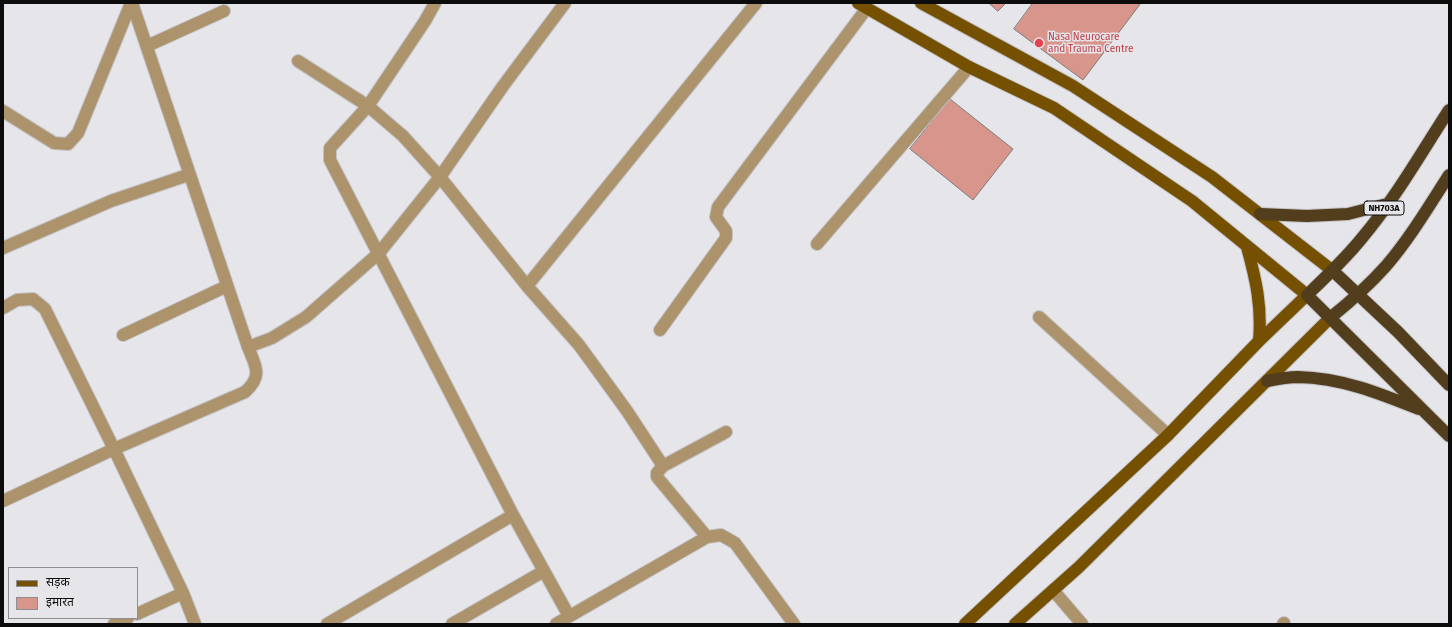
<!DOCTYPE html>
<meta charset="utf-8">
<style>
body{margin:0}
#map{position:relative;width:1452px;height:627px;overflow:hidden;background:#e5e5ea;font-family:"Fira Sans","Noto Sans Devanagari",sans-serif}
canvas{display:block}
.frame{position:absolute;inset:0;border:4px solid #0c0c0d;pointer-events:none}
.legend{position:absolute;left:8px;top:567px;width:130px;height:52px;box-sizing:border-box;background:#e5e5ea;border:1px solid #8e8e92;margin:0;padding:5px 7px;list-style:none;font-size:12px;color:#0c0c0d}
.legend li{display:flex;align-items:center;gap:8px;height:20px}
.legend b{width:20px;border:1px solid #8e8e92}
</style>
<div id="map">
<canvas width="1452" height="627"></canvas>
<div class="frame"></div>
<ul class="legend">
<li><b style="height:5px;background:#745000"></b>सड़क</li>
<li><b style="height:11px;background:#d7958b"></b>इमारत</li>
</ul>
</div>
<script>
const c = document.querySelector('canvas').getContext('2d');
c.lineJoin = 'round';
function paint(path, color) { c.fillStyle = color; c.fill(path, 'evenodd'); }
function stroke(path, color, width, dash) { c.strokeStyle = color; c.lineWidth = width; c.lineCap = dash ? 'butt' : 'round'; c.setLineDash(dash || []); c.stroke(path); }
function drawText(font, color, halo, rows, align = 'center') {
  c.font = font + ' "Fira Sans",sans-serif'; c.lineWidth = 3; c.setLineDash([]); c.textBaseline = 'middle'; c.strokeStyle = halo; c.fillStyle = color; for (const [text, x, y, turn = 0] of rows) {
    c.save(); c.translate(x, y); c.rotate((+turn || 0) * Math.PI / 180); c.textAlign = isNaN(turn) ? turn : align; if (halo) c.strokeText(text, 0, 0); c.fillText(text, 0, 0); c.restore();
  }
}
const building = new Path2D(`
 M989,3h17l-8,8z
 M1033,3h108l-58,77 -69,-51z
 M950,99l63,50 -40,51 -63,-51z`);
paint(building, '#d7958b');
stroke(building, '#817c7b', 1);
const minor = new Path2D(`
 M435,3l-10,18 -57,85 -38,42v12l183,355 56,101
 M147,46l77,-35
 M298,61l70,45 35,30 37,41 87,109 52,59 48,66 36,55 -6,7v4l50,60
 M3,111l51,32 14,1 10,-11 53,-130
 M817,244l152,-177
 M3,248l108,-47 77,-26
 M527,286l229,-283
 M3,308l14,-8 16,-1 12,10 69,140 69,144 12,31
 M1039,317l129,118
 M660,330l66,-92v-7l-10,-14 2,-10 149,-199
 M123,335l104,-49
 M248,347l24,-9 34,-21 73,-64 61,-76 63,-91 62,-83
 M663,466l63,-34
 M3,501l111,-52 131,-57c18,-16 11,-25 3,-45l-116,-344
 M1053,590l29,34
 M137,614l46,-21
 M114,624l14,-6
 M327,624l186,-109
 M452,624l92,-53
 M556,624l151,-87 14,-2 14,8 59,81
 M1283,624l1,-1`);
const major = new Path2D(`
 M858,3l111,64 85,41 138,93 115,94 -48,46 -91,94 -203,189
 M921,3l152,83 139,91 121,94
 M1247,247c9,33 15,59 12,94
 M1015,624l64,-57 251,-249`);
const highway = new Path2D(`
 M1449,110c-28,43 -54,89 -87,128 -17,21 -36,39 -55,57l142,141
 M1260,214l47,2 41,-2 39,-10
 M1333,271l65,61 51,53
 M1330,318c20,-16 39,-33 56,-52 24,-28 43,-60 63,-91
 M1267,381c10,-2 21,-4 31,-4 44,1 81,16 121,32`);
stroke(minor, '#c2c2c7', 14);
stroke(major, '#c2c2c7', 14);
stroke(highway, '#c2c2c7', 14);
stroke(minor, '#ad936b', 12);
stroke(major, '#745000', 12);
stroke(highway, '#523d1c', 12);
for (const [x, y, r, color] of [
 [1039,43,5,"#e0444e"]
]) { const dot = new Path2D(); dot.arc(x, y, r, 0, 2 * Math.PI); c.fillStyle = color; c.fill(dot); stroke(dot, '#e5e5ea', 1.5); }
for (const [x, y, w] of [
 [1384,208,40]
]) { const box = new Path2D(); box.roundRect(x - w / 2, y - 7, w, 14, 3); c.fillStyle = '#e5e5ea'; c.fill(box); stroke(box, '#0c0c0d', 1); }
drawText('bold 9px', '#0c0c0d', null, [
 ["NH703A",1384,208]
]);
drawText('10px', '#be3a42', '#e5e5ea', [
 ["Nasa Neurocare",1048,37],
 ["and Trauma Centre",1048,49]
], 'left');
</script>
